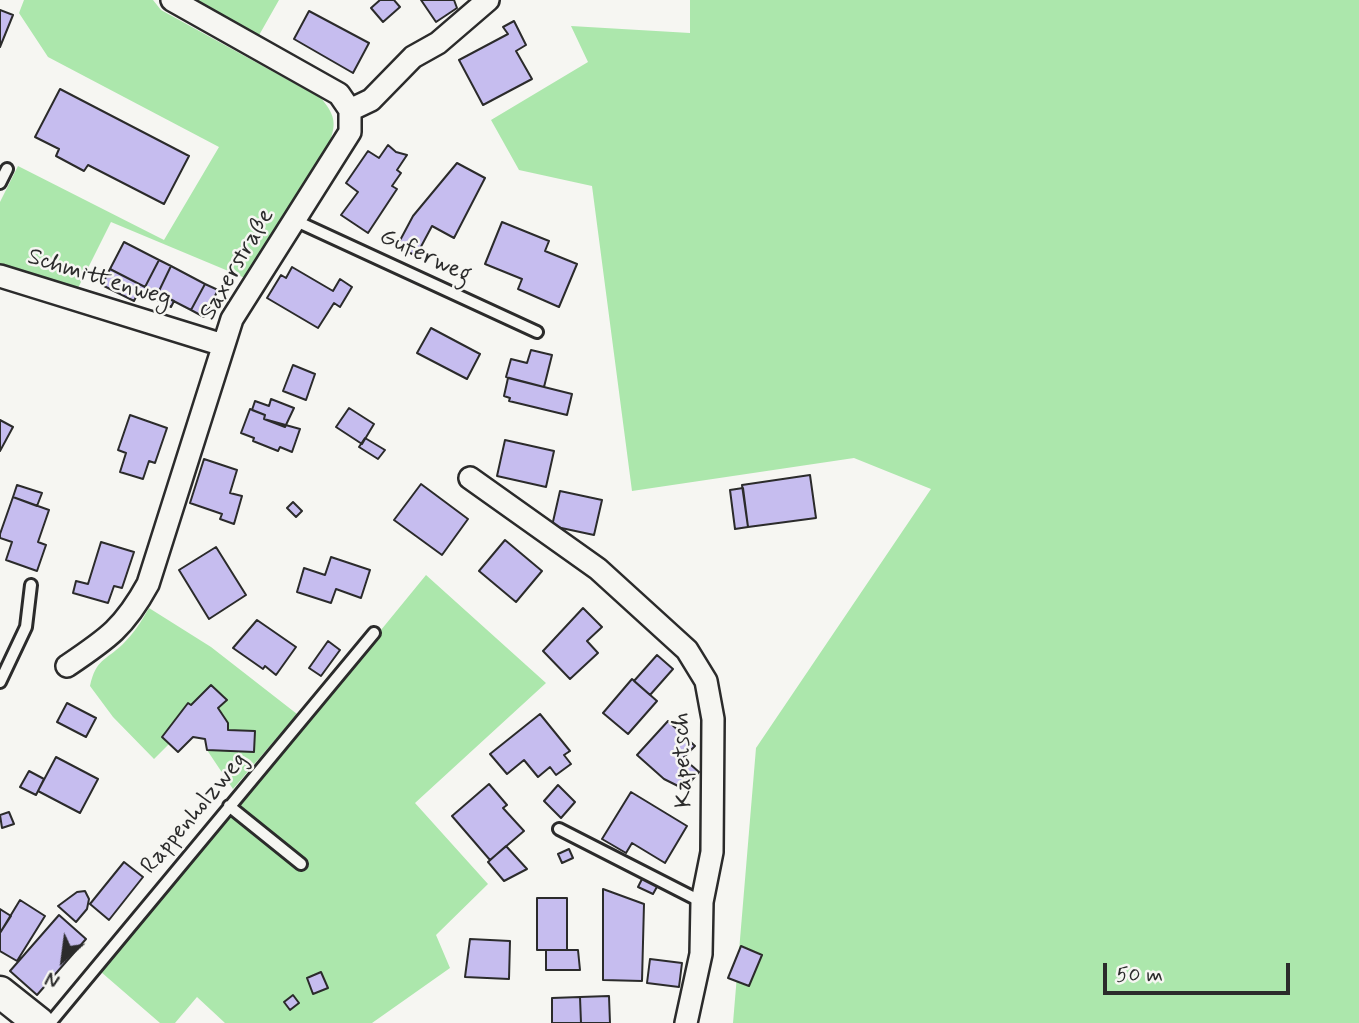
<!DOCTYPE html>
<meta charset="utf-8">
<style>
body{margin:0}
#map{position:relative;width:1359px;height:1023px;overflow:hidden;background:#f6f6f2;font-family:Mynerve,sans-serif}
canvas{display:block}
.north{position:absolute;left:28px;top:925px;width:70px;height:70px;-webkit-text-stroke:5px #f6f6f2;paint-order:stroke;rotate:208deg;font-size:19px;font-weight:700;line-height:28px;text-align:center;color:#2b2b2b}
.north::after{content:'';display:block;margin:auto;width:24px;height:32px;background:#2b2b2b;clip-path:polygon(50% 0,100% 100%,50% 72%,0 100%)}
.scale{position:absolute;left:1103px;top:963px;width:187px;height:32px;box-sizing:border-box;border:4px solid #2b2b2b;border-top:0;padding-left:9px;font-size:21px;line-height:24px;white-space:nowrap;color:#2b2b2b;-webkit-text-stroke:5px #f6f6f2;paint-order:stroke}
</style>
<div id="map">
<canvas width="1359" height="1023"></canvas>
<div class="north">N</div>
<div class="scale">50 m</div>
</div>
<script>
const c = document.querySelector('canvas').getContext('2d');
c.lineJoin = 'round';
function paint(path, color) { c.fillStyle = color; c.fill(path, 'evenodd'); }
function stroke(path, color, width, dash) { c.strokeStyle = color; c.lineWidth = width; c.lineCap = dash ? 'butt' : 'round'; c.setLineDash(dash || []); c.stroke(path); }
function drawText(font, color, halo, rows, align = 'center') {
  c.font = font + ' Mynerve,sans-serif'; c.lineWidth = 5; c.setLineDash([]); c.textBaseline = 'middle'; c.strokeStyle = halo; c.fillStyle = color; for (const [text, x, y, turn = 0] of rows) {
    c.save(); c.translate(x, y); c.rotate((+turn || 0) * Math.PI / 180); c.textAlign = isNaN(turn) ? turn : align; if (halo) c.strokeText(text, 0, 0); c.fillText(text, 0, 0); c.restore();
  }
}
paint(new Path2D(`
 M24,0h129l8,10 160,88c13,16 16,24 9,43l-85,137 -134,-56 -35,70 -69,-23 -7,-6v-61l18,-36 146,74 55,-93 -171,-90 -29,-44z
 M193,0h86l-21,37z
 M690,0h669v1023h-626l23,-275 175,-259 -77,-31 -222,33 -40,-305 -73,-16 -28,-50 97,-58 -17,-36 119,7z
 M426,575l120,108 -131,120 73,81 -52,51 14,33 -78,55h-147l-28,-26 -22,26h-15l-59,-51z
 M149,608l62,39 86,67 -64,75 -26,-39 47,2 1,-21 -27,-1v-7l-10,-15 9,-8 -16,-15 -49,52 7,7 -15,15 -41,-42 -23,-31c6,-27 15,-25 33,-42 11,-11 18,-22 26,-36z`), '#ace7ac');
const building = new Path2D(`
 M380,0h14l6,7 -17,15 -12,-14z
 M421,0h33l3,8 -21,14z
 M0,10l13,5 -13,32z
 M309,11l60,32 -16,30 -59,-34z
 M514,21l12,24 -10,6 16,28 -49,26 -24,-45 49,-26 -5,-7z
 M60,89l129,67 -25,48 -76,-39 -4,6 -28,-15 3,-7 -24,-12z
 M388,145l8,7 11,3 -10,15 4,3 -9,13 5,3 -29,44 -27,-18 17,-23 -12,-9 22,-32 11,7z
 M457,163l28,15 -31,60 -22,-12 -16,30 -19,-10 16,-30z
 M502,222l47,19 -4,10 32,13 -18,43 -41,-18 4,-10 -37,-15z
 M124,242l35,18 -14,27 -35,-18z
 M159,260l12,6 -13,27 16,8 -3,6 -32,-16 -5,10 -32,-16 8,-16 35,18z
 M171,266l34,18 -14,26 -33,-17z
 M292,267l41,24 7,-12 12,8 -12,20 -6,-4 -16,25 -51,-30 14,-23 5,3z
 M205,284l13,6 -14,27 -13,-7z
 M431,328l49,26 -13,25 -50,-26z
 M531,350l21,5 -8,32 -38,-10 5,-18 16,4z
 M293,365l22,9 -9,26 -23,-9z
 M508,378l64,16 -5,21 -58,-14 1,-3 -6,-2z
 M271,399l23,9 -9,19 -21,-8 1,-4 -13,-5 3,-9 14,5z
 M349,408l25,16 -12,20 -26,-17z
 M250,409l15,6 -1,4 36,10 -8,23 -12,-5 -2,4 -25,-10 1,-3 -13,-5z
 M130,415l37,13 -12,35 -6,-2 -6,18 -23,-7 6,-19 -8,-3z
 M0,420l13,7 -13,24z
 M365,438l20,12 -7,9 -19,-12z
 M505,440l49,11 -8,36 -49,-11z
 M204,459l33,11 -7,23 12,3 -8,28 -14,-5 2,-5 -32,-11z
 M810,475l6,43 -68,9 -6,-42z
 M421,484l47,35 -26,36 -48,-35z
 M17,485l25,8 -5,13 -24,-9z
 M743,488l5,39 -13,2 -5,-39z
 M560,491l42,9 -8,35 -42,-9z
 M13,497l36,13 -11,32 8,3 -9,26 -31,-11 6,-18 -12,-4v-4z
 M293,502l9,9 -6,6 -9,-9z
 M505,540l37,31 -26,31 -37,-31z
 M101,542l33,10 -12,36 -8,-2 -6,17 -35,-10 3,-12 12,3z
 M216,547l30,48 -37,24 -30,-49z
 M331,557l39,13 -9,28 -25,-9 -5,14 -34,-11 7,-24 21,7z
 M583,608l19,19 -15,14 11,12 -28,26 -27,-28z
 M257,620l39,27 -20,28 -11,-9 -2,3 -30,-21z
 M328,641l12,9 -19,26 -12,-8z
 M657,655l16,14 -23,26 -16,-14z
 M632,679l25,22 -29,33 -25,-21z
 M211,685l16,15 -9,8 10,15v7l27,1 -1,21 -47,-2 -2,-11 -12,-2 -15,15 -16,-15 26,-34 3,2z
 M67,703l29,15 -10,19 -29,-15z
 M540,714l30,37 -6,4 7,9 -15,11 -6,-8 -12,10 -14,-17 -17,14 -17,-20z
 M668,721l27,25 -12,12 16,14 -15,17 -20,-10 -27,-24z
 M56,757l42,22 -18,34 -42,-22z
 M29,771l15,8 -8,16 -16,-8z
 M489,784l18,21 -4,3 21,23 -34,29 -38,-44z
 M558,785l17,17 -14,16 -17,-17z
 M631,792l56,34 -22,37 -33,-20 -6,10 -24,-14z
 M9,812l5,12 -12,4 -2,-13z
 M506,846l21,23 -23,12 -16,-19z
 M569,849l4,9 -11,5 -4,-9z
 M124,862l19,15 -34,43 -19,-16z
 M643,877l15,8 -5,9 -15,-7z
 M603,889l41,15 -2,77 -39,-1z
 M85,891l4,8 -2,10 -11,13 -18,-16 19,-14z
 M537,898h30v52h-30z
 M20,900l25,16 -28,45 -17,-10v-18z
 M0,909l11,7 -11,17z
 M59,915l27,24 -49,56 -27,-24z
 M470,939l40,2 -1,38 -44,-2z
 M741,946l21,9 -13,31 -21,-8z
 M546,950h32l2,20h-34z
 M650,959l32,4 -3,24 -32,-4z
 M321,972l7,16 -15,6 -6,-16z
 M293,995l6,8 -9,7 -6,-8z
 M609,996l1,27h-29l-1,-26z
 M580,997l1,26h-29v-25z`);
paint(building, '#c6bdef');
stroke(building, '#2b2b2b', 2);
const service = new Path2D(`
 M0,183l7,-14
 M294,220l243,112
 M0,682l26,-55 5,-42
 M229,806l72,58
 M559,829l143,73
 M50,1023l324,-390`);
const minor = new Path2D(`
 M350,110l21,-10 42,-43 25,-14 50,-43
 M0,276l223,69
 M470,478l128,91 89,81 19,31 7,38 -1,133 -10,50 -1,52 -15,69
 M67,666c40,-27 57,-38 81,-82l84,-265 118,-187v-22l-11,-16 -167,-94`);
const secondary = new Path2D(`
 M0,992l39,31`);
stroke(service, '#2b2b2b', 16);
stroke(minor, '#2b2b2b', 26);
stroke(secondary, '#2b2b2b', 35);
stroke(service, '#f6f6f2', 10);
stroke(minor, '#f6f6f2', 21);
stroke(secondary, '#f6f6f2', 30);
drawText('24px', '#2b2b2b', '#f6f6f2', [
 ["Guferweg",425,257,25],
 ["Saxerstraße",238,265,-60],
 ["Schmittenweg",99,279,17],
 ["Kapetsch",684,760,-92],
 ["Rappenholzweg",195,814,-50]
]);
</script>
